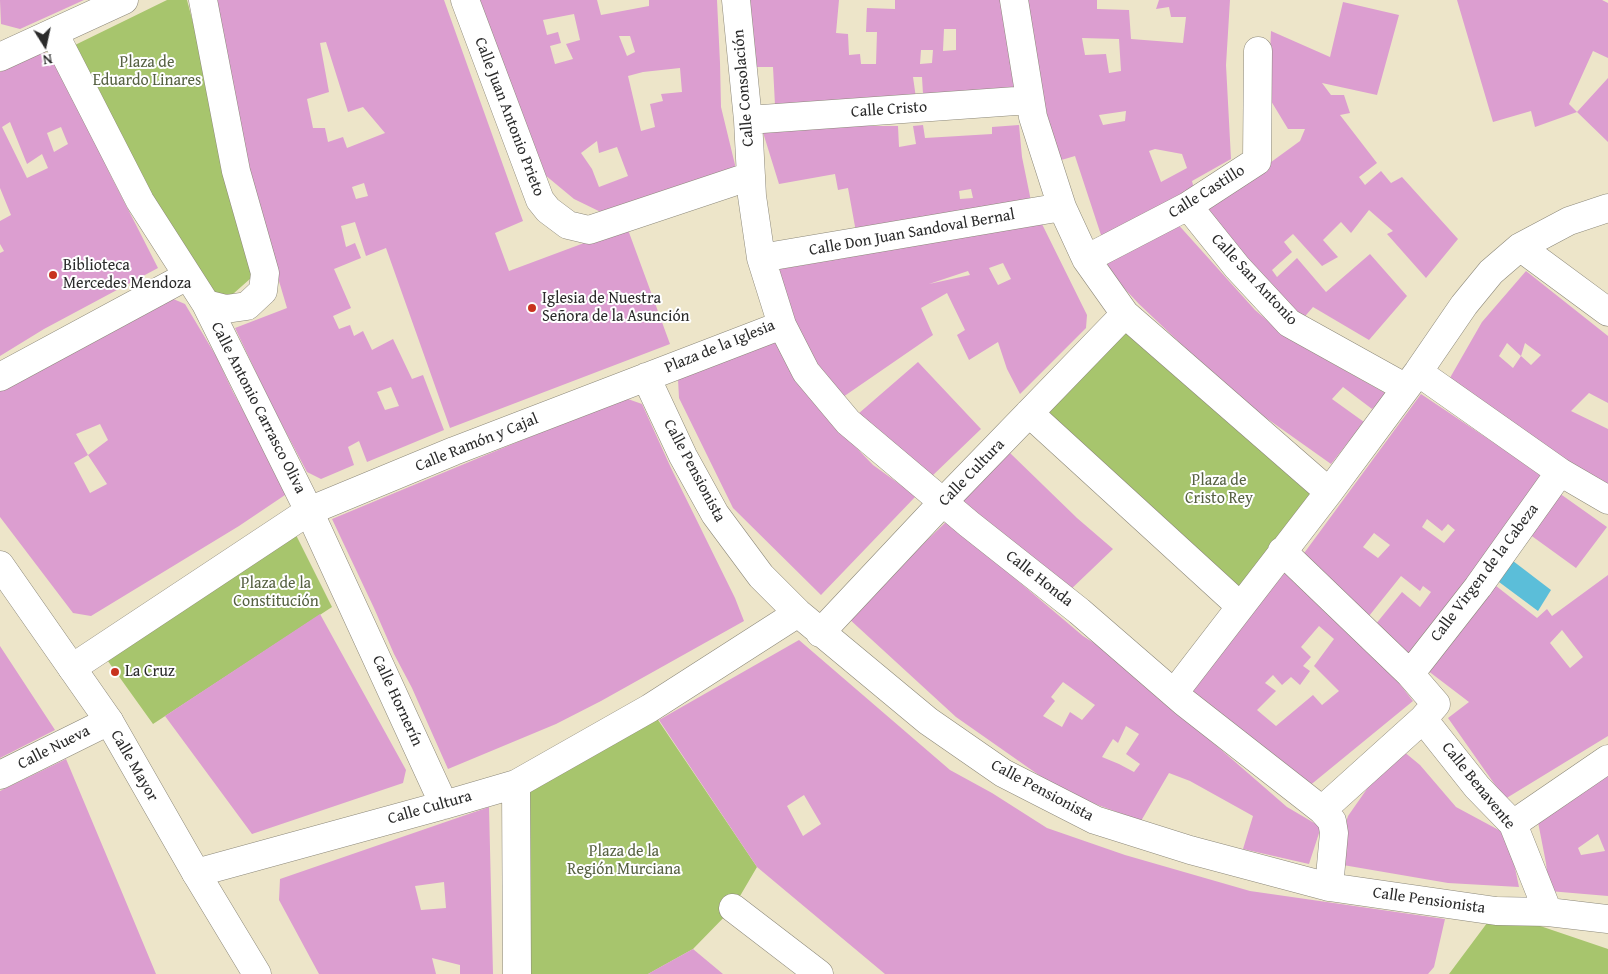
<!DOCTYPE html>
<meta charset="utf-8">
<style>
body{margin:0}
#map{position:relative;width:1608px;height:974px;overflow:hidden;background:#ede5c9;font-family:"Gentium Book Plus",serif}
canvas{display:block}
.north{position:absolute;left:20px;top:20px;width:50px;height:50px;-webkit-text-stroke:4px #fff;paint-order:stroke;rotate:170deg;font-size:14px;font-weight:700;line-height:20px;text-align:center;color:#2b2b2b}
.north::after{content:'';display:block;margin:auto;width:18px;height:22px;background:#2b2b2b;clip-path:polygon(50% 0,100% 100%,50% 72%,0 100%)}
</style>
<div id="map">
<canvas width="1608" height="974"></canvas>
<div class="north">N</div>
</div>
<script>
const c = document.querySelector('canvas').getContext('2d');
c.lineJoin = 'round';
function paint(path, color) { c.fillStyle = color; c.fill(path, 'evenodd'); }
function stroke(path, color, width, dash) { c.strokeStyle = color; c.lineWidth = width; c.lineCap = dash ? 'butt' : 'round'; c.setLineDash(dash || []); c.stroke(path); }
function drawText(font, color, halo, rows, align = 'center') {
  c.font = font + ' "Gentium Book Plus",serif'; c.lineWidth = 4; c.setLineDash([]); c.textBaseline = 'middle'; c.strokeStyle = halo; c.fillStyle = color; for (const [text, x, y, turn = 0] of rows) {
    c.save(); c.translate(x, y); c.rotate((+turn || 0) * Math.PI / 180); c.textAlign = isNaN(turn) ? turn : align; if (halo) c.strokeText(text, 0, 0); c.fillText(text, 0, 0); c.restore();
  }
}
paint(new Path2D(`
 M167,0h20l63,237 1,41 -18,16 -19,1c-55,-78 -101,-163 -141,-249z
 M1125,314l204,178 -89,114 -211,-193z
 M294,531l38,76 -179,117 -48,-67z
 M650,708l107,159 -24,41 -40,41 -45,25h-131l-1,-190z
 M1496,911l112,38v25h-159z`), '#a7c56d');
paint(new Path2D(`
 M1513,561l38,29 -13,21 -39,-29z`), '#5bbed9');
paint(new Path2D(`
 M0,0h84l-64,29 -19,-5z
 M213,0h231l79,221 -28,12 14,38 118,-44 43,117 -220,84 -64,-180 -20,8 -11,-34 -14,4 5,21 9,-4 6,15 -27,11 17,39 -18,8 6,13 11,-4 4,11 9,-5 9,19 21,-11 19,40 11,-4 21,55 -77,32 -8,-21 -11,6 6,18 -33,14 -14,-7 -36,-68 -36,-76 52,-20 -30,-101zM326,42l22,70 15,-5 22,26 -38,15 -4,-11 -15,5 -3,-14h-12l-6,-29 22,-7 -9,-49zM364,183l4,13 -12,3 -4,-12zM391,387l8,19 -14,4 -8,-18z
 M475,0h122l4,15 48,-9v-6h68l3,63 1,44 16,66 -126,44 -37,-18 -41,-34zM574,14l6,26 -14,4 7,15 -18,5 -5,-18 11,-3 -3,-11 -11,3 -4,-15zM619,36h11l5,16 -8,4zM680,68l2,24 -21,2 2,7 -13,3 5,23 -14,4 -13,-55 15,-4zM597,141l2,12 18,-6 11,29 -29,11 -7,-18 -11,-16z
 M742,0h97l-3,33 12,1 1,21 11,-1 1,10h15l1,-32h-11l1,-24 28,1v-9h107l16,94h-95l-1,-17h-9l3,21 -141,7 -2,-38h-26zM944,29h12v21l-13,1zM921,50h12l-1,13 -12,1z
 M1023,0h74v9l32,1 2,29 52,4 3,-26h-15l-2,-10 -13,2 3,-9h71l-4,65 5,94 -39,22 2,8 -92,49 -27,-82 -17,5 -15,-39zM1082,38l37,1 2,32 -12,2 -3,-19 -21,1zM1126,111l-1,10 -22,4 -4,-10zM1155,149l27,5 5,14 -26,14 -12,-31z
 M1457,0h145l6,3v55l-15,-7 -24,53 8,8 -42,15 -4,-16 -38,11z
 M1343,2l56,13 -22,80 -55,-12 9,12h13l6,18 -10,2 37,48 -18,14 6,8 16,-14 10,12 11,-6 56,62 -32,39 -39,-44 6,-3 -24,-21 -18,23 -10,-11 -18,18 15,17 -16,9 -29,-32 -9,8 8,10 -20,18 5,7 20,-19 29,34 44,-38 37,42 -38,44 -56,-33 -12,14 -99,-114 54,-34 44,-32 5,-12h-17l-20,-33 3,-65 59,26z
 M43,52l12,4 54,116 49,96 -114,61 -44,27v-103l4,-2 -4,-7v-23l11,-6 -11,-27v-116zM10,122l17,42 15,-10 6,14 -21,10 -25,-51zM61,127l7,17 -14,8 -7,-19z
 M1608,78v64l-31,-30z
 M923,125l2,13 67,-4v-7l27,-2 3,32 9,44 -175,31 -8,-44 -10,2 -3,-16 -56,10 -18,-58h137l1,21 17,-3 -3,-18zM971,189l2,9 -13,1 -1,-8z
 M1175,221l80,89 34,29 98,55 -15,15 -29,-22 -11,12 32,23 -33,42 -93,-66 -99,-94 -32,-34 2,-16z
 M1042,224l45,91 -1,13 -66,66 -13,-25 -9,-27 -29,18 -12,-25 8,-5 -18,-37 -26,15 12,27 -90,62 -17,-14 -47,-86 1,-28zM1003,263l8,16 -13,6 -9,-17zM968,271l2,4 -41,9z
 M1526,271l82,65v67l-19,-10 -18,18 37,18v61l-161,-107 35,-61zM1507,343l14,13 -8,12 -14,-12zM1525,343l16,12 -10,10 -10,-9z
 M171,298l14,6 31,52 17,36 55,101 -49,33 -148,90 -18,-3 -73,-96v-128zM100,424l8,16 -20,15 19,29 -17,9 -16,-30 14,-8 -12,-21z
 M780,340l67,98 26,27 43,31 -95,99 -88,-87 -54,-110 -1,-19z
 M918,362l63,67 -50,48 -73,-63z
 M1421,394l127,85 -137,177 -36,-31 27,-33 18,15 11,-15 -8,-6 -3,5 -19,-15 -32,40 -67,-60zM1427,519l15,12 6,-7 7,6 -11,13 -22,-16zM1374,533l16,12 -12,13 -15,-11z
 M625,398l17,6 29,64 64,130 9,23 -143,80 -45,23 -108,45 -36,-81 -18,-34 -20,-46 -42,-89 149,-62z
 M1009,452l68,66 36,31 -46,44 -109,-93z
 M1559,493l48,34 -31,41 -47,-34z
 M947,521l136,115 60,38 37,40 107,93 34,20 -12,37 -66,-15 10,-33 -63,-35 -21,-8 -28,48 -78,-29 -107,-75 -109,-100zM1063,682l32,23 -13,15 -12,-8 -8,15 -19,-11 12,-15 -4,-4zM1126,726l13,8 -13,20 14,10 -6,8 -15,-8 -17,-7 11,-18 5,4z
 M1287,570l94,90 32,41 -105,86 -121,-92zM1319,626l15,13 -20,27 25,25 -17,14 -9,-10 -37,31 -19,-16 19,-19 -11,-8 8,-8 9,10 9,-8 9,8 10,-14 -7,-5 8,-9 -10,-10z
 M1608,575v161l-103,63 -57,-81 21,-16 -46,-35 68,-85 46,36 10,-9 5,7zM1562,630l21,27 -13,11 -20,-25z
 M320,614l86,156 -3,13 -151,51 -87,-118z
 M799,640l151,130 42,23 55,35 78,27 125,36 195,28 -11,48 -6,7h-543l-128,-107 -98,-147zM804,795l17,29 -18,12 -16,-30z
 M0,646l55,84 -55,28z
 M1397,746l23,19 36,42 52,28 11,52 -71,-4 -105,-18 -7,-12 12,-37z
 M66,759l55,131 35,84h-156v-183z
 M1608,772v124l-59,-5 -3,-28 -9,-46zM1598,834l7,17 -24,4 -3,-7z
 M489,807l4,167h-33v-9l-28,-7 4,16h-117l-40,-74 1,-21zM444,882l2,26 -25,2 -6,-24z
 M693,949l30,25h-75l16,-9z`), '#dc9ed0');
const street = new Path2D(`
 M465,0l75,200 8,10 20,15 21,5 162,-54
 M736,0l12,120 4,76 9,62 21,67 24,47 42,50 121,102 110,87 105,91 138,108 10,11 2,12 -5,54
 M1014,0l19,117 29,90 24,52 39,55 204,178
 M54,33l86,168 66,103 20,5 21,-3 16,-15 2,-18 -29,-102 -33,-171
 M0,57l124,-57
 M748,120l282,-20
 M1188,206l49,61 52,56 117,65
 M1520,247l88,65
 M761,258l301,-51
 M1086,259l102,-53 69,-45 1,-110
 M206,304l103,207 135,294
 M1418,372l142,100 48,28
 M0,377l187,-101
 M646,377l37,79 32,58 46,62 37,37 130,108 75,52 92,47 95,30 139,37 167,24 52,1 60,7
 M1029,413l211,193
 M1282,551l128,123 26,30 -13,15 -101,91
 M820,633l123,-131 182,-188
 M72,668l237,-157 145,-60 328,-126
 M1410,674l68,-87 82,-115
 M1174,693l155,-201 89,-120 46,-67 27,-33 29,-25 49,-26 39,-13
 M1423,719l54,68 36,37 35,88
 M0,775l109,-54
 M516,784l1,190
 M1513,824l95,-65
 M196,873l248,-68 72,-21 134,-76 148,-95
 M733,908l86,66`);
const secondary = new Path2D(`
 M0,565l109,156 87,152 61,101`);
stroke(street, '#8c887a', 29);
stroke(secondary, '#8c887a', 29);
stroke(street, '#fff', 28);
stroke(secondary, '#fff', 28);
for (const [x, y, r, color] of [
 [53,275,5,"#c8321e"],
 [532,308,5,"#c8321e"],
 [115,672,5,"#c8321e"]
]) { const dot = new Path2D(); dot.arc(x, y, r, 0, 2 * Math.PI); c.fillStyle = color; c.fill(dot); stroke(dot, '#fff', 2); }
drawText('16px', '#566142', '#fff', [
 ["Plaza de",147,63],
 ["Eduardo Linares",147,81],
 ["Plaza de",1219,481],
 ["Cristo Rey",1219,499],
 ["Plaza de la",276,584],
 ["Constitución",276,602],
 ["Plaza de la",624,852],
 ["Región Murciana",624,870]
]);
drawText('16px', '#2b2b2b', '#fff', [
 ["Calle Consolación",744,88,-95],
 ["Calle Cristo",889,110,-4],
 ["Calle Juan Antonio Prieto",509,117,69],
 ["Calle Castillo",1207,192,-32],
 ["Calle Don Juan Sandoval Bernal",912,233,-10],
 ["Calle San Antonio",1254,280,47],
 ["Plaza de la Iglesia",720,347,-22],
 ["Calle Antonio Carrasco Oliva",258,408,63],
 ["Calle Ramón y Cajal",477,443,-22],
 ["Calle Pensionista",694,471,62],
 ["Calle Cultura",972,473,-46],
 ["Calle Virgen de la Cabeza",1485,573,-53],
 ["Calle Honda",1039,579,38],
 ["Calle Hornerín",397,701,65],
 ["Calle Nueva",54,748,-27],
 ["Calle Mayor",134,766,60],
 ["Calle Benavente",1478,786,51],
 ["Calle Pensionista",1042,791,28],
 ["Calle Cultura",430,808,-16],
 ["Calle Pensionista",1429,901,8]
]);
drawText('16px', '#2b2b2b', '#fff', [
 ["Biblioteca",63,266],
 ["Mercedes Mendoza",63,284],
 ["Iglesia de Nuestra",542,299],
 ["Señora de la Asunción",542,317],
 ["La Cruz",125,672]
], 'left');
</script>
